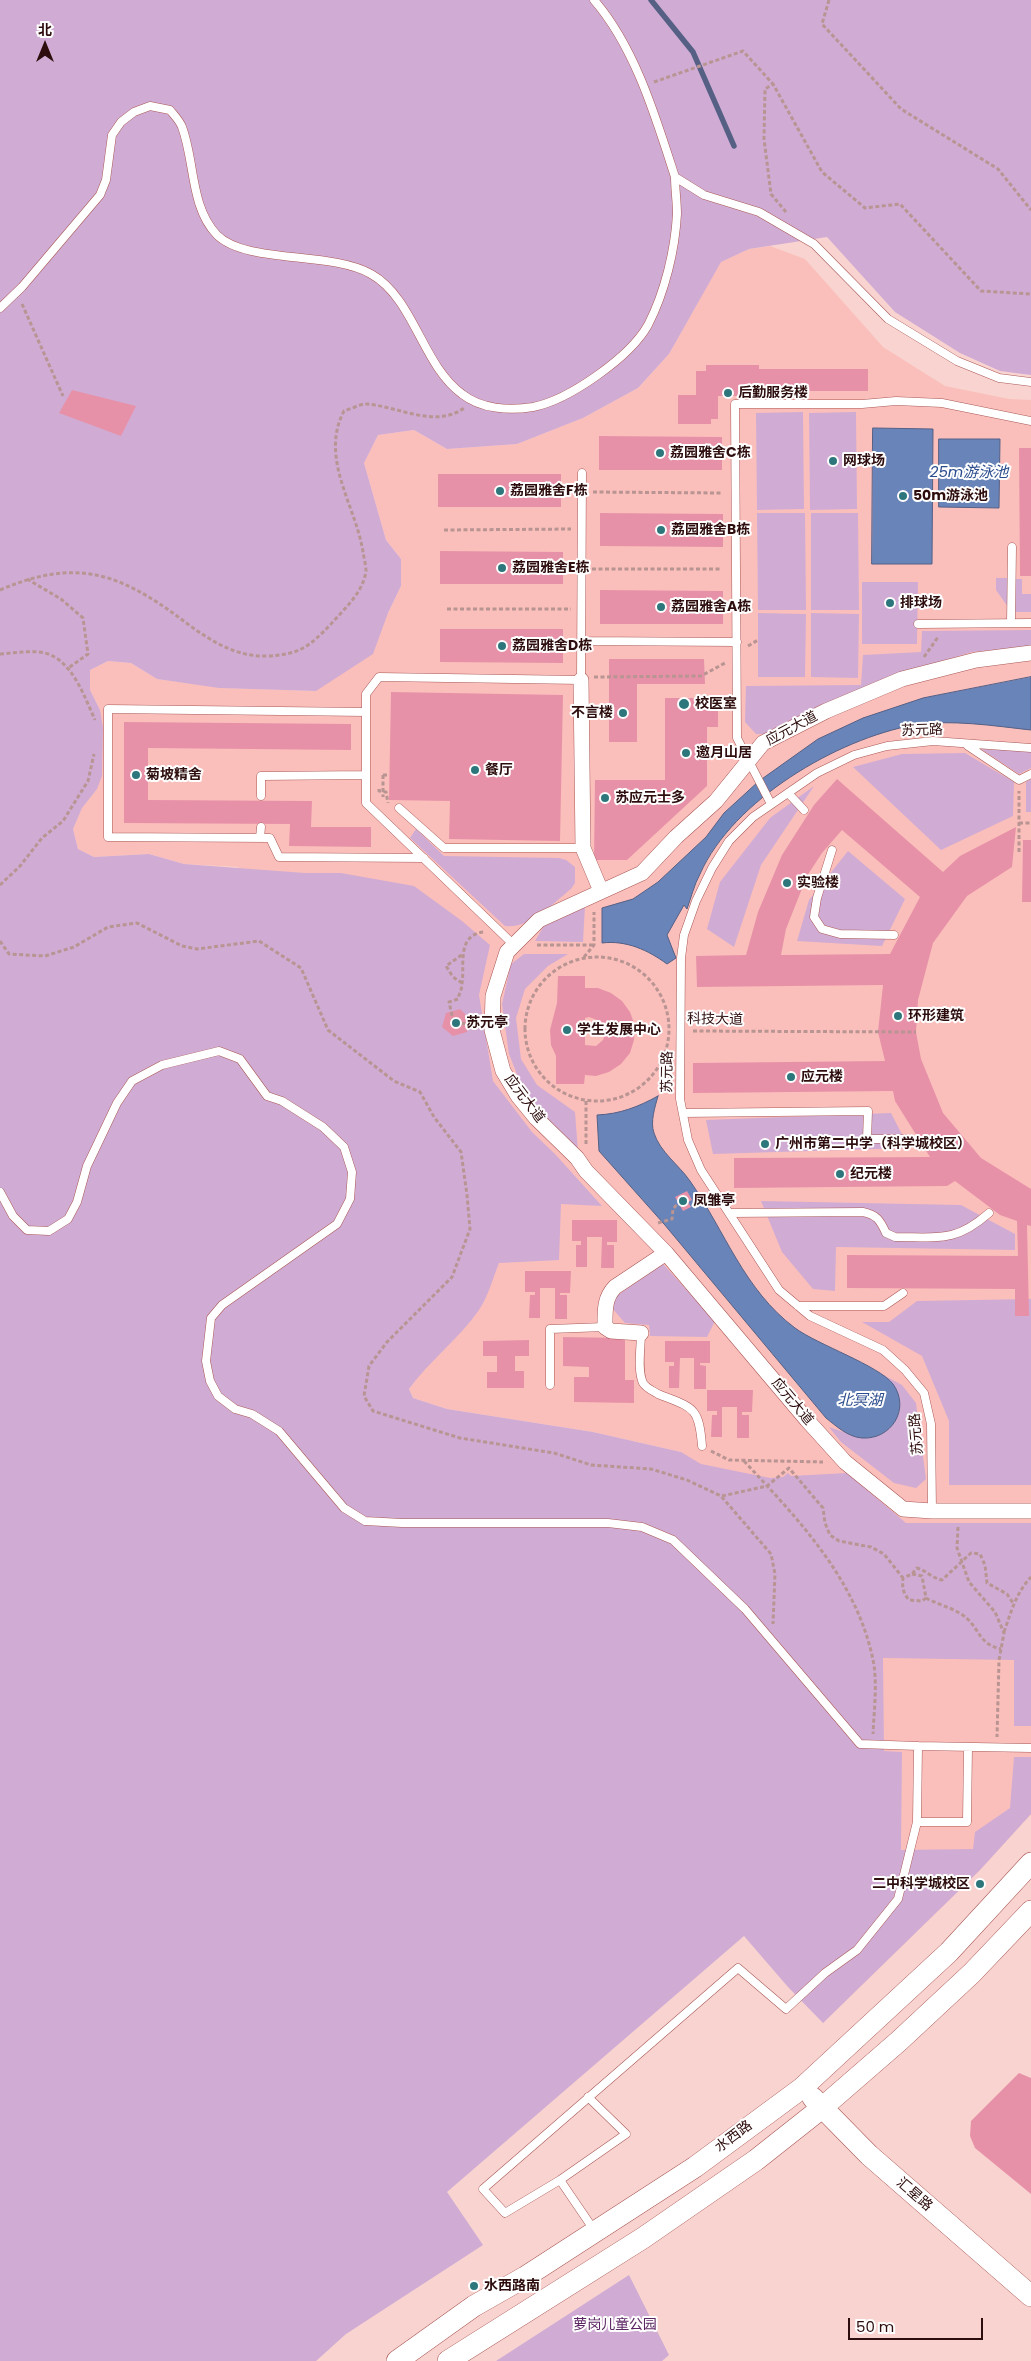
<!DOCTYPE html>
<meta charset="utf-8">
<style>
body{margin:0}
#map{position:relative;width:1031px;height:2361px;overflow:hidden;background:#f8d3d0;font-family:Poppins,"Noto Sans SC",sans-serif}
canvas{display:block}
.north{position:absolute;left:20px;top:20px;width:50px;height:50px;-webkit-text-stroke:4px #fefefe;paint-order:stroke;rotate:0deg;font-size:14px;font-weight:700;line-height:20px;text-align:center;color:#2d0d0d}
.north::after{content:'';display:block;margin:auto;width:18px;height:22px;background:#2d0d0d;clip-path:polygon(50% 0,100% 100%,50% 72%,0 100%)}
.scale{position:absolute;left:848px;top:2318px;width:135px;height:22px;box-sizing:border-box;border:2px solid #2d0d0d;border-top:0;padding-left:6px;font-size:15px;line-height:18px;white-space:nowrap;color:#2d0d0d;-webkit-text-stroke:4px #fefefe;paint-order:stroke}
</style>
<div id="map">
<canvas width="1031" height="2361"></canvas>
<div class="north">北</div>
<div class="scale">50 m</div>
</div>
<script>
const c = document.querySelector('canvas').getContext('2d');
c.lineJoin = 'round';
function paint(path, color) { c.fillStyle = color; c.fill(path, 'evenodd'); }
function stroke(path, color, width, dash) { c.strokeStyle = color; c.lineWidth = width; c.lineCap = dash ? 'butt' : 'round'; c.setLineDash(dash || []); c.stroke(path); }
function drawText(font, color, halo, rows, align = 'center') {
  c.font = font + ' Poppins,"Noto Sans SC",sans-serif'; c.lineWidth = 4; c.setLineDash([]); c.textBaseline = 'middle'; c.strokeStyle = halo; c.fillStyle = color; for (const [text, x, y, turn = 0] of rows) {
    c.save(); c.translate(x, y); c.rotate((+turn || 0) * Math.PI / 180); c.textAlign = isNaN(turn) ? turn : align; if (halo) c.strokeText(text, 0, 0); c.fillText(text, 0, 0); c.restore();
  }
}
paint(new Path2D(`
 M770,246l35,13 78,88 62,39 64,13 22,1v1414l-51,56 -157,153 -142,-571 -88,-20 -146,-23 -34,-11 -4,-9 12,-17 36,-36 -219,-469 -54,-3 -35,-10 -55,3 -16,-8 -5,-20 9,-22 15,-18 3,-79 -10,-20v-20l18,-9 23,2 26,16 67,9 92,3 72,-78 13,-27v-27l-15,-19 -22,-77 14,-28 36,-5 33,19 70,-5 66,-26 55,-30 31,-34 51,-92 29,-13z`), '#fbbfbb');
paint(new Path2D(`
 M0,0h1031v375l-31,-4 -40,-18 -65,-41 -68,-75 -78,12 -28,13 -52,92 -31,34 -55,30 -66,26 -70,5 -33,-19 -36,5 -14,28 22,77 15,19v27l-13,27 -15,41 -57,37 -97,-3 -62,-9 -26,-16 -23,-2 -18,9v20l10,20 3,18 -1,48 -5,13 -15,19 -9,21 5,20 16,8 55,-3 35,10 121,9h36l73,13 48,35 28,24 -11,50 14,86 39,51 23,22 47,52 -41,-2 -2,56 -60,3c-6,15 -11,34 -20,47 -20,29 -49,50 -70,79l4,9 34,11 146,23 88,20 20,12 69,14 13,-1 5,-4 3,3 56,-3 59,50h125v203h-17v-66l-131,-2 1,93 18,1 -1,98 72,-1 2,-17 35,-24 4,-51h17v57l-51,56 -157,153 -35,-36 -44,-51 -297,256 36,53 -137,89 -30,27h-316z
 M803,412l1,97 -47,1 -1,-97z
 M856,412l1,97 -47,1 -1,-97z
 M757,513h48l1,97h-48z
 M811,513h47l1,97h-48z
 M996,578h12v29l-12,-17z
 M1015,579h7v15h9v18h-16z
 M862,582h56l-1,62h-55z
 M758,613l48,1 -1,63h-47z
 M811,613l48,1 -1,64 -47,-1z
 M1031,630v16l-59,6 -85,26 -120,56h-11l-11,-12 1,-36 115,-1 2,-30 58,-3 1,-21z
 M981,749l50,2v17l-12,6z
 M965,753l49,29 -1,34 -72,34 -88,-83 49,-13z
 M1031,779v33h-5v-30z
 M814,786l-53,79 -27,82 -27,-18 13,-47 50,-64z
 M416,829l28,27 115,2 7,2 9,7v16l-4,6c-18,14 -41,40 -66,37l-95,-88z
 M848,851l57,48 -23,47 -85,-5 12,-41z
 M585,906l-2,36 -48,-1 10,-17z
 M524,954h44l-20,12 -23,23 -9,29 5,41 16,26 38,27 3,39 -50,-49 -19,-48 -7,-50 9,-40z
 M891,1113l18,35 -196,6 -7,-34z
 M761,1201l200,4 54,29v16l-179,-3 -1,44 -22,-2 -31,-37z
 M663,1264l52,57 -8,16 -57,-1 -1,-11 -24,-2 -13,-15 3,-11z
 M1031,1299v186h-82v-64l-27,-65 -60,-34h27l28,-21z
 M876,1371l26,14 14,18 10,76 -10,9 -22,-5 -53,-41 -12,-15 32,11 32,-54z
 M629,2275l40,80 -7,6h-166z`), '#d0acd4');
const water = new Path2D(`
 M873,428l60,1 -1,135h-60z
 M939,439h61l-1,69 -60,-1z
 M1031,677v53c-36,-4 -81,-11 -117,-5 -77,14 -181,75 -214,149 -6,11 -9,24 -13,35l-3,-4 -17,30 9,23 -9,6c-19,-14 -41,-24 -65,-21v-35l31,-9 25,-17 48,-45 18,-24 35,-32 59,-42 45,-21 60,-20z
 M658,1096c-3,11 -8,26 -4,37 6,19 25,32 36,48 35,50 54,109 105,147 23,17 83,37 98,56 18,25 -2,56 -31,54 -14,-1 -26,-12 -36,-20l-162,-194 -65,-73 -2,-36c23,-1 41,-8 61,-19z`);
paint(water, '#6884b9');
stroke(water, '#566085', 1);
stroke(new Path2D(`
 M651,0l42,52 41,94`), '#566085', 5.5);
paint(new Path2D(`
 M706,365h53v4h109v22h-109v5h-41v23h-7v5h-33v-29h18v-24h10z
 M72,390l64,16 -15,30 -62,-23z
 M599,436l123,1v33h-123z
 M1019,448h12v128h-11z
 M438,474h123v33h-123z
 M600,513l123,1v33l-123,-1z
 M440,551l123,1v32h-123z
 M600,590l123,1v33h-123z
 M440,629h123v34l-123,-1z
 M609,659h95l1,25h-68v58h-28z
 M391,692l172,3 -3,146 -111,-2 1,-38 -61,-1z
 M665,698h53v29h-11v59l-80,74h-33l1,-80h70z
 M124,722l227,2v26l-203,-2v52l164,1 -1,26h60v20l-82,-1 1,-22 -166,-1z
 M837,779l106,93 17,-16 56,-29 -4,40 -45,29 -34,47 -15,57 -2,32 5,27 22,54 38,45 50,31v37l-4,-1 2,91h-14v-27l-168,-1v-33l171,1 -1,-35 -17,-6 -45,-34 -8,5 -213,2v-30l196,-1 -35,-56 -2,-10 -200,2v-30l192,-2 -7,-29 5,-47 -186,2 -1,-31 50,-1 12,-43 24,-57 32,-50zM842,830l78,67 -30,57 -109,1 5,-26 21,-53 15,-23z
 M1023,840h8v62h-9z
 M558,976h27v12h13l13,5 11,8 8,11 5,14 -1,14 -4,13 -9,11 -12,8 -13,4 -11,-1 -1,9h-28v-28l-5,-11 -1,-15 7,-27zM589,1017l13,5 4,9 -3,9 -7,6 -11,-1v-27z
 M460,1009l10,10 -3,13 -14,4 -11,-9 4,-14z
 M687,1191l5,9 -4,2 3,5 -8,4 -8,-14z
 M572,1220h45v22h-10v3h7v23h-13l1,-31h-15v30h-11v-22h5v-4h-9z
 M525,1271h46l-1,22h-10v2h7v24h-12v-31h-15v30h-11l1,-23h5v-3h-10z
 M563,1337l62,1v42h9v23l-60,-1v-25h15v-10l-26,-1z
 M529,1340v16h-14v15h9v17h-37v-16h10v-16h-14v-15z
 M665,1341h45v22h-10v2l6,1v23h-12v-31h-14l-1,30h-10v-22h5v-4h-9z
 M707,1390h46l-1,22h-10v3h7v23h-12v-31h-15v30h-11l1,-22h5v-4h-10z
 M1019,2073l12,5v116l-56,-46 -5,-12 1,-15z`), '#e791a8');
const lane = new Path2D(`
 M594,0c41,47 62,118 81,177l29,18 55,17 55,32 74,75 69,42 42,17 32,4
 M0,308l22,-21 78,-92 6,-15 6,-45 9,-13 13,-10 16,-6 20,4c4,5 10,11 12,17 13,34 8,80 35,108 29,29 114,16 154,39 43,24 51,91 91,120 19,15 47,17 71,13 36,-7 97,-50 115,-82 17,-33 27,-75 29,-111 0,-12 -2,-25 -2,-37
 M1011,623l1,-76
 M918,624l113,-1
 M581,641l156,1
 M366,712v-18l13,-17 202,3 1,-207
 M968,746l51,34 12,-6
 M788,793l16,17
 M261,796v-20l105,-1
 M771,804l-34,-66 -2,-334h127l34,-3 46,2 89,18
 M399,808l45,40h139
 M260,838l1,-11
 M832,850l-15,48 -3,19 8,12 18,5 54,1
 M424,858l-145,-1 -9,-19 -162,-1v-128l258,3v91l148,142
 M683,1113l185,-2 -1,28h41
 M0,1192l13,24 14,14 22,1 19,-12 9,-17 10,-36 30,-63 15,-22 30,-16 57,-14 21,8 27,37 15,5 41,26 21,20 8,25 -2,27 -13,25 -115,81 -11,13 -5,43 4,20 8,15 17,13 17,5 27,17 65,77 21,13 37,2h206l34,4 31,13 72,69 115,135 58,2
 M730,1213l133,-1c14,3 17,8 23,21l9,4c43,0 60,6 94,-24
 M798,1306h86l19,-13
 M641,1333c0,14 -4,37 2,50 3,5 10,8 15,11 35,14 41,12 44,52
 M550,1385v-56l55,-2
 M932,1511l-1,-87 -7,-31 -19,-23 -22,-20 -73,-34 -31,-26 -78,-120 -13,-30 -8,-41 1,-141 3,-23 12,-34 16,-33 17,-27 24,-24 64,-44 37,-18 33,-9 46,-5 98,7
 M968,1747l-1,75h-50l1,-76 113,2
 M588,2097l38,37 -66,46 -55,33 -22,-24 255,-221 48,41 39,-36 32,-23 41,-51 19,-77
 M560,2180l34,50`);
const street = new Path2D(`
 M1031,653l-55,7 -74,19 -76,32 -63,32 -47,58 -40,36 -34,36 -103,47 -32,32 -14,44 -1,34 11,41 15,25 18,22 41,40 9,13 80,82 141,167 38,42 58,47 29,2h99
 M581,680l2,168 18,43
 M641,1333l-30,-2 -6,-4c0,-15 -1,-29 10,-40l51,-34`);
const secondary = new Path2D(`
 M813,2098l56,57 162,141
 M397,2361l77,-55 51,-29 170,-110 107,-79 147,-136 82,-89
 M448,2361l195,-123 113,-78 67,-53 76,-66 73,-68 59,-62`);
stroke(lane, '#a95855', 9);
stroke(street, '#a95855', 16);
stroke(secondary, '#a95855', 22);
stroke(new Path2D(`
 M829,0l-7,24 79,85 97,60 33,41
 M654,82l89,-31 30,33
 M786,212l-15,-18 -7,-55 1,-50 8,-5 49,88 43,36 35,-4 81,87 50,3
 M22,304l41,92
 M593,492l129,1
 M444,530l127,-1
 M592,569h128
 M27,579l34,20 22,19 5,36 -21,15
 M0,590c75,-32 118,-18 181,29 25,19 53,38 85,37 33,-1 43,-9 65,-32 13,-15 32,-31 35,-53 0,-5 -2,-13 -3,-19 -7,-46 -44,-94 -19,-141 7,-2 16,-7 22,-7 32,2 69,25 98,4
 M447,609h124
 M748,646l10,-6
 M0,654c13,-1 26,-3 39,-2 32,3 45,44 56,68
 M924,657l14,-20
 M594,677l107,-1 24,-13
 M597,710h12
 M383,775h6
 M379,789v2l7,1 2,11
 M1019,823h12
 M1019,852v-61
 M0,885l20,-19 22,-28 21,-17 25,-40 6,-27
 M0,941l9,13 36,2 29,-9 34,-20 29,-4 45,23 15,3 62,-8 42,27 27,62 66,51 26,11 14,25 27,35 6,43 3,34 -18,48 -65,65 -18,24 -5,30 9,15 87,27 94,15 37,12 60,4 36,11 34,16 50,58 4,20 -2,50
 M537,945h57
 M584,957l10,-12v-33
 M525 1029a72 72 0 1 1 144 0a72 72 0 1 1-144 0Z
 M462,983l-9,-6 -7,-11 17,-12
 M478,1023l-24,1 -5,-22 9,-3c1,-5 4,-10 4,-15 3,-19 -6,-49 22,-52
 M693,1031l223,1
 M586,1101v44
 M658,1223l14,-4 1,-10 5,-6
 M711,1451l18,9 94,2
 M744,1461c55,59 115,121 130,204 3,22 0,47 -1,69
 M722,1496l45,-10 22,-18 34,40 2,15 5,12 9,6 32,6 13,7 19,24
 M958,1527l-1,21 12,34 26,30 9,21 -5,27 -2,77
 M912,1574l10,2 4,22 -4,3 -13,-1c-6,-7 -7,-13 -6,-22l9,-4 5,-6c10,3 15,10 25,12l29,-27 9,1 5,11 2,18 20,11 6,9
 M926,1598c11,6 24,9 35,16 19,12 16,30 40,35
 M1004,1632c7,-20 12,-39 27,-55`), '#b89492', 3, [4, 2.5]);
stroke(lane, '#fff', 8);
stroke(street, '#fff', 15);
stroke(secondary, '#fff', 21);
stroke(new Path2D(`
 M383,775v22`), '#b89492', 3, [4, 2.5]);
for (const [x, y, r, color] of [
 [728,393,5,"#2c767c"],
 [660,453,5,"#2c767c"],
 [833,461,5,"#2c767c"],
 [500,491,5,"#2c767c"],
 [903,496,5,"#2c767c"],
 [661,530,5,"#2c767c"],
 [502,568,5,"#2c767c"],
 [890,603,5,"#2c767c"],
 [661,607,5,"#2c767c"],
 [502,646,5,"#2c767c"],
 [684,704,6,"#2c767c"],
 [623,713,5,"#2c767c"],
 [686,753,5,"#2c767c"],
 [475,770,5,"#2c767c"],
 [136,775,5,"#2c767c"],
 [605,798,5,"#2c767c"],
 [787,883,5,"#2c767c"],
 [898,1016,5,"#2c767c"],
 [456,1023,5,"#2c767c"],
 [567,1030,5,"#2c767c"],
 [791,1077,5,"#2c767c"],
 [765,1144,5,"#2c767c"],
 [840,1174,5,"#2c767c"],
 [683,1201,5,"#2c767c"],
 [980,1884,5,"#2c767c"],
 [474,2286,5,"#2c767c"]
]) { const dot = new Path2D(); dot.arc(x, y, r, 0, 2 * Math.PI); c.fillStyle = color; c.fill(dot); stroke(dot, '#fefefe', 2); }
drawText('bold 14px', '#2d0d0d', '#fefefe', [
 ["后勤服务楼",738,393],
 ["荔园雅舍C栋",670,453],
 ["网球场",843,461],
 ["荔园雅舍F栋",510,491],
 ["50m游泳池",913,496],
 ["荔园雅舍B栋",671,530],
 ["荔园雅舍E栋",512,568],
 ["排球场",900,603],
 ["荔园雅舍A栋",671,607],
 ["荔园雅舍D栋",512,646],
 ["校医室",695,704],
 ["不言楼",613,713,"right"],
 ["邀月山居",696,753],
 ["餐厅",485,770],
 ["菊坡精舍",146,775],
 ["苏应元士多",615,798],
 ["实验楼",797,883],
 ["环形建筑",908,1016],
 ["苏元亭",466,1023],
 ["学生发展中心",577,1030],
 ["应元楼",801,1077],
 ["广州市第二中学（科学城校区）",775,1144],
 ["纪元楼",850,1174],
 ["凤雏亭",693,1201],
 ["二中科学城校区",970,1884,"right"],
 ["水西路南",484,2286]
], 'left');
drawText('14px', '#2d0d0d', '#fefefe', [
 ["应元大道",792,729,-28],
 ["苏元路",922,731,-2],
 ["科技大道",715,1020,1],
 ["苏元路",668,1072,-89],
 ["应元大道",524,1099,53],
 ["应元大道",792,1402,50],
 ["苏元路",917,1434,-95],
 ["水西路",734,2137,-37],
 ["汇星路",914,2195,41]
]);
drawText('14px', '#5b2563', '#fefefe', [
 ["萝岗儿童公园",615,2325]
]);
drawText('italic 15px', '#2a4b8d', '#fefefe', [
 ["25m游泳池",969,473],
 ["北冥湖",860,1401]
]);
</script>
